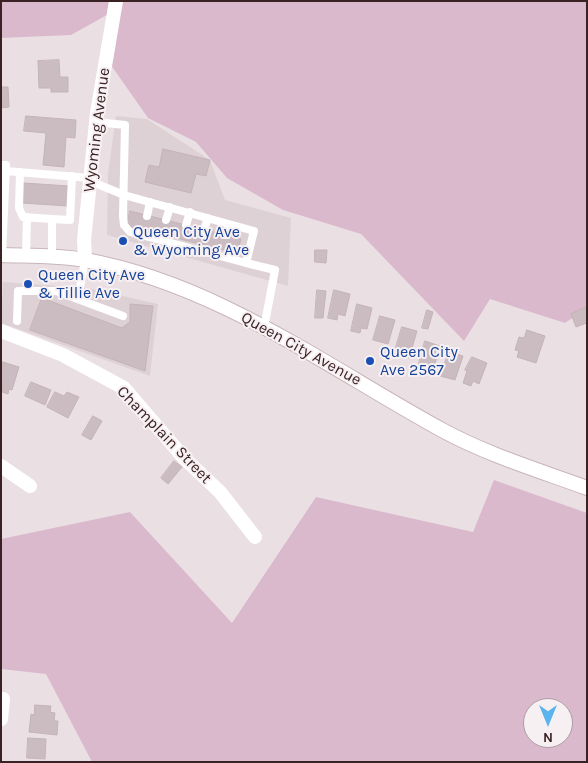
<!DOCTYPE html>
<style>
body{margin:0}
#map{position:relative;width:588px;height:763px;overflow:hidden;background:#eae0e3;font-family:Karla,sans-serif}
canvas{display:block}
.frame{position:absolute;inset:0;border:2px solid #3a2124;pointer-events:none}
.north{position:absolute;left:523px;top:698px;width:50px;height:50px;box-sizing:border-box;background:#f7f0f3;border:1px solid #ab9da0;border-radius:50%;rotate:180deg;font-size:14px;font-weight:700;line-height:20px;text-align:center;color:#3a2124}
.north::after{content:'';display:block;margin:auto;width:18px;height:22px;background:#5bb4ed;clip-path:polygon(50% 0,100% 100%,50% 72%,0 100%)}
</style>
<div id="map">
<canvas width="588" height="763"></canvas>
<div class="frame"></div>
<div class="north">N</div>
</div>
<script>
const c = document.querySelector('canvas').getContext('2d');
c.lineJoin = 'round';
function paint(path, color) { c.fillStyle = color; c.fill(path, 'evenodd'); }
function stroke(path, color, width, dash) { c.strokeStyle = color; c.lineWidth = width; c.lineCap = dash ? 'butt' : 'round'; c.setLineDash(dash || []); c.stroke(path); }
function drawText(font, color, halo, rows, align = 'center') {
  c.font = font + ' Karla,sans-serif'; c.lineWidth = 4; c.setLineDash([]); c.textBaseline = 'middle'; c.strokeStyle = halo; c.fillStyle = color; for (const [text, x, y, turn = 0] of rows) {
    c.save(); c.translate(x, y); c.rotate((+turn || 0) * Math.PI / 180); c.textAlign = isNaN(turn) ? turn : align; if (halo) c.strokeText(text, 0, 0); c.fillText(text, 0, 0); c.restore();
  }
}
paint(new Path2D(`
 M116,116l31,3 63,41 15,40 66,18 -3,68 -181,-51 1,-61z
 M3,282l85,6 70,16 -8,72 -149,-53z`), '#ded1d5');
paint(new Path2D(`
 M1,1h586v307l-22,15 -75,-24 -26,42 -103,-107 -78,-24 -56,-32 -31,-36 -48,-24 -42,-60 8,-47 -43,24 -70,3z
 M494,480l93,33v249h-495l-46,-88 -45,-5v-130l129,-27 102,111 84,-126 157,35zM533,708h30v30h-30z`), '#dbb9cd');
const building = new Path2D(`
 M59,60l1,17h8v15h-17v-4h-12l-1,-27z
 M1,87h7l1,20 -8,1z
 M26,116l50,4 -1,18 -9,-1 -2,30 -21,-2 3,-32 -22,-2z
 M163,149l47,11 -4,16 -10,-2 -5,19 -46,-11 4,-17 10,2z
 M24,183l45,3 -1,20 -46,-3z
 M130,211l111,28 -4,14 -110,-27z
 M315,250h12l-1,13 -11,-1z
 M317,290l9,1 -3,27h-8z
 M334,290l16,4 -5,22 -7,-2 -1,6 -9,-2z
 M42,298l80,30 8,-6v-18l23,2 -8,65 -115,-41z
 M357,304l15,4 -5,21 -6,-1 -1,5 -9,-2z
 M587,307v16l-11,4 -5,-13z
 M427,310l6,2 -5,17 -6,-1z
 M380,316l15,4 -7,24 -15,-4z
 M402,327l15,4 -8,27 -15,-4z
 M527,330l18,6 -9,27 -19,-6 2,-6 -4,-1 4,-13 5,1z
 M425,341l15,5 -7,25 -15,-4z
 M449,352l14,4 -8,24 -15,-4z
 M472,357l15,6 -8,21 -6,-3 -2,5 -8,-3 4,-12 -2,-1z
 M3,362l16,5 -7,23 -3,-1 -1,5 -6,-2 1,-5h-2v-19z
 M31,382l20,8 -6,15 -20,-9z
 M55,392l9,4 3,-4 12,5 -11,21 -21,-11z
 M93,416l9,5 -11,19 -9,-5z
 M174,461l8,6 -14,17 -7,-6z
 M35,705l16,1 -1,6 5,1 -1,8h4l-1,14 -28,-3 2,-18 3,1z
 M28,738l18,1 -1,20 -18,-1z`);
paint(building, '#cbbcc1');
stroke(building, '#c4b3b7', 1);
const secondary = new Path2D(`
 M1,255c28,1 56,0 84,5 132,24 242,107 357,170 46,25 96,40 145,58`);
stroke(secondary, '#cab4b9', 16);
stroke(new Path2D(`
 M96,122l29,3 -2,91 1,9 6,7 116,31
 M1,165h5l-4,90
 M6,171l84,7
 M20,172l-1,36 4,9 29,2
 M90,181l34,14 130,36 -8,32 29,7 -11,58
 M147,216l3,-14
 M166,220l4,-13
 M186,225l4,-13
 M204,230l4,-12
 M226,235l3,-11
 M26,256l1,-39
 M52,257v-38l18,1 2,-44
 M78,299l7,-39
 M17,321l1,-30h38l67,25`), '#fff', 8);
stroke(new Path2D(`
 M1,331l62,24 61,33 60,70 36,34 35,45
 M1,466l29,20
 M1,719l2,-20`), '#fff', 14);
stroke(new Path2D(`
 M85,260l-1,-20 13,-127 19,-112`), '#fff', 14);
stroke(secondary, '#fff', 14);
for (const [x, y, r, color] of [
 [123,241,5,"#1a4fb4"],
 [28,284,5,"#1a4fb4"],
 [370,361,5,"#1a4fb4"]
]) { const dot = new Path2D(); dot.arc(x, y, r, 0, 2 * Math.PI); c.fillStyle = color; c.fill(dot); stroke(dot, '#f7f0f3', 2); }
drawText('16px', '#3a2124', '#f7f0f3', [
 ["Wyoming Avenue",97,130,-83],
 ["Queen City Avenue",301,349,29],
 ["Champlain Street",164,435,46]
]);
drawText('16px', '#164399', '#f7f0f3', [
 ["Queen City Ave",133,232],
 ["& Wyoming Ave",133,250],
 ["Queen City Ave",38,275],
 ["& Tillie Ave",38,293],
 ["Queen City",380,352],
 ["Ave 2567",380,370]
], 'left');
</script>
